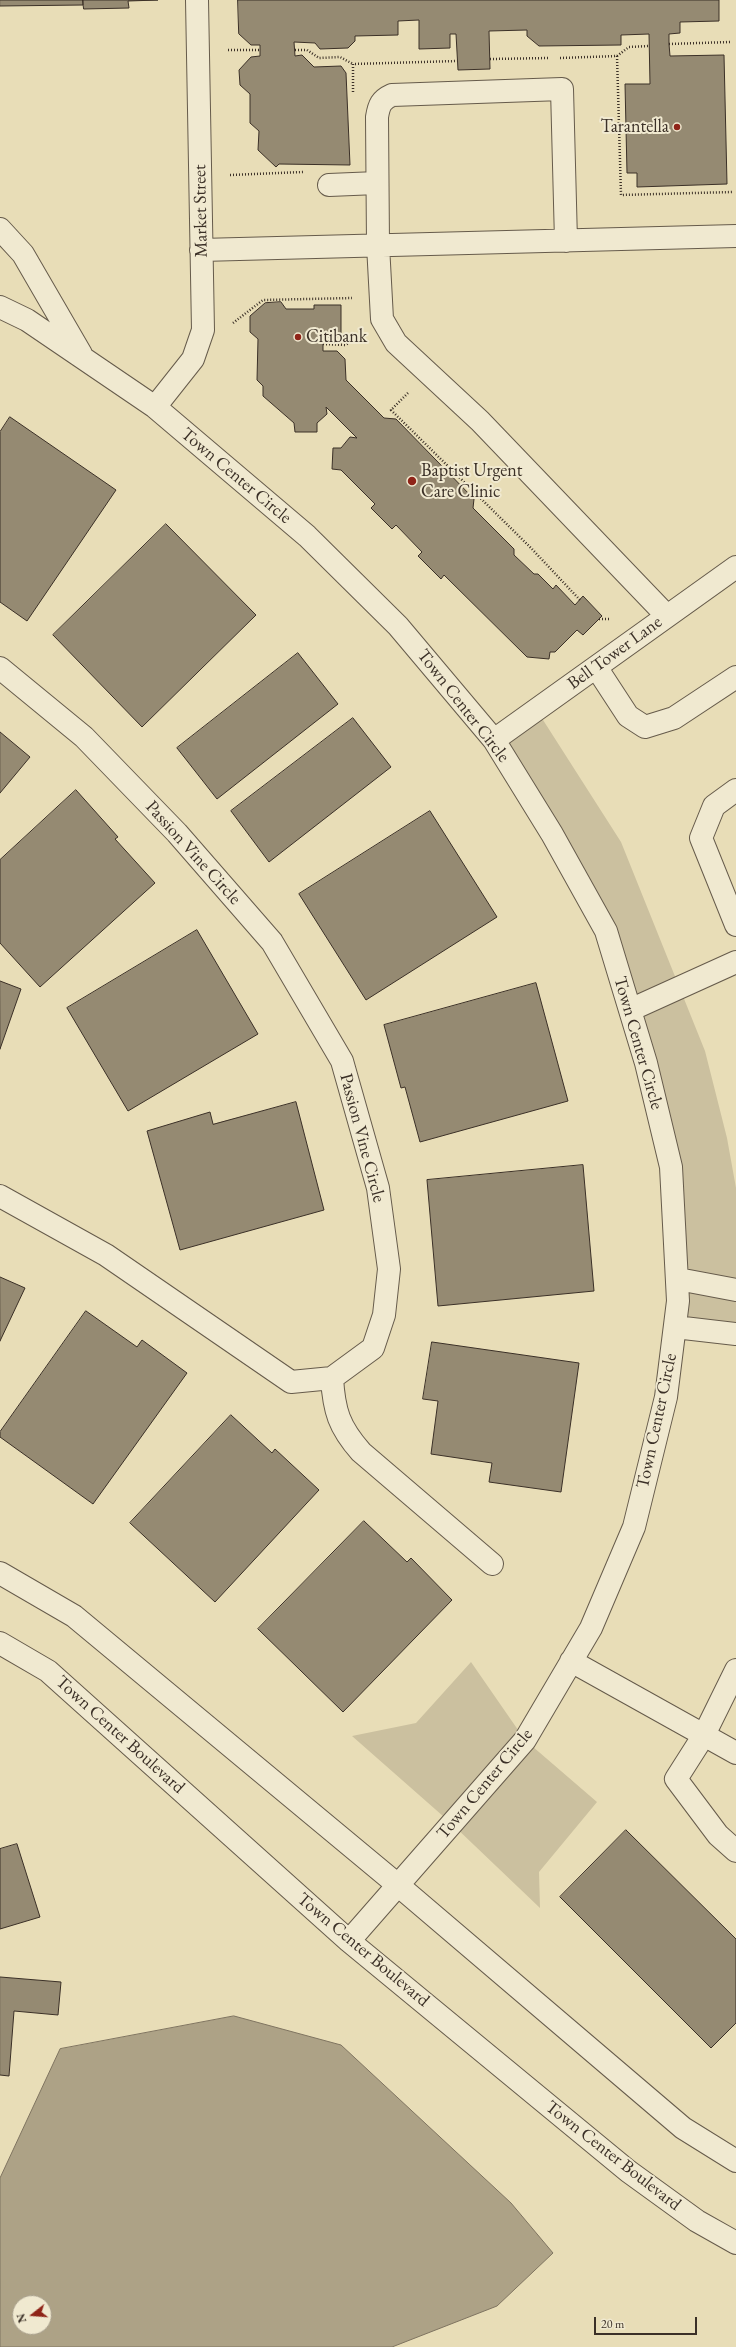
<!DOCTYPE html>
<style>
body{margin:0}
#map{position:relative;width:736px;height:2347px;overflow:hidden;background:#e8ddb7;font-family:"EB Garamond",serif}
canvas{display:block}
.north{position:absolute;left:12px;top:2295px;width:40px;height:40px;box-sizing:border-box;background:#f0e9d0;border:1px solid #a89f8c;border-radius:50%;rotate:253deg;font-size:11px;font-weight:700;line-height:16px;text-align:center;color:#3b3027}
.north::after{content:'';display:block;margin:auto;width:14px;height:18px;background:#8f2418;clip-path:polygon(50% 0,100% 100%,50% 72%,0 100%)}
.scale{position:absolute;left:594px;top:2317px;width:103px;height:18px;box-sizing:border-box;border:2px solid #3b3027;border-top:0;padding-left:5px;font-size:12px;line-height:14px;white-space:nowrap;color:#3b3027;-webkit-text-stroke:3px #f0e9d0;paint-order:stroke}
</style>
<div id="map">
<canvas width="736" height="2347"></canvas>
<div class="north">N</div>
<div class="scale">20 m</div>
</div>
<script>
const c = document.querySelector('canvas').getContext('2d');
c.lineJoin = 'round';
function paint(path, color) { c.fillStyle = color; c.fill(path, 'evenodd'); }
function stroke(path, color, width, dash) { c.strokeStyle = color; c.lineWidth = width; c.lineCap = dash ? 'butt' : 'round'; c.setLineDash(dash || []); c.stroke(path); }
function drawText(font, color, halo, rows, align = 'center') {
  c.font = font + ' "EB Garamond",serif'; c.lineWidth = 4; c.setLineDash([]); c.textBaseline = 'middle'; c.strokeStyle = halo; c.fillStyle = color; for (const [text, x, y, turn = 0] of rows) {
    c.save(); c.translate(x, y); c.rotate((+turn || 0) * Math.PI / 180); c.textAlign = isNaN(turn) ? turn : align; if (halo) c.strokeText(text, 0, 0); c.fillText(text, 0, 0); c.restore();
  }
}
paint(new Path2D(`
 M536,709l85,133 84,209 22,87 9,50v146l-61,-7 -4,-160 -65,-236 -112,-191z
 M471,1662l54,78 72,62 -58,70 1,36 -88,-84 -100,-88 64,-13z`), '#cbc09f');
const water = new Path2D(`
 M234,2016l107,29 170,158 42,50 -56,53 -105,41h-392v-169l60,-129zM20,2303h24v24h-24z`);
paint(water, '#ada286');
stroke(water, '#7f7460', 1);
const building = new Path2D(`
 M0,0h83v5l-83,1z
 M83,0h75l-30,1 1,7 -45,1z
 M238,0h481v21l-39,1v11l-11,1v10l1,12 54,-1 3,129 -90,3v-14h-10l-2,-89h25l-1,-50 -28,1v10l-82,1 -12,-10v-6l-38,1 1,38 -32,1 -2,-36h-6v14l-31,1v-29l-21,1v14l-43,1v5l-7,7 -28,1 -5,-6 -21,-1 1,14 7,-1 12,12 27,-1 5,7 4,92 -71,-1 -3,3 -18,-17 1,-19 -9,-8v-29l-10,-9 -1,-15 12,-13 9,-1v-11h-9l-12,-11z
 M281,302l5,7h28v-4h27v28h-3v4h-15v14h14l8,8 1,21 38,38 12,1 78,80 -1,9 41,41v6l20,19h4l15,15 3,-4 19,20 8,-9 19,20 -19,19 -6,-5 -22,22h-5l-1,7 -22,-2 -83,-82 -3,4 -23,-23 4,-4 -26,-27 -4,4 -21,-21 4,-4 -34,-34 -9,-1 1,-21h8l9,-11 7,1 -31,-31 1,7 -10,9v9h-22l-1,-9 -31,-27v-10l-6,-6 1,-41 -8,-7v-16l15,-13z
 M10,417l106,73 -89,131 -27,-19v-170z
 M166,524l90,91 -114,112 -89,-92z
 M298,653l40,51 -121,95 -40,-51z
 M353,718l38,49 -122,95 -38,-51z
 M0,732l30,25 -30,36z
 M76,790l42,47 -3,2 40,44 -115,104 -40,-44v-83z
 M430,811l67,106 -131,83 -67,-106z
 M197,930l61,104 -130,77 -61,-103z
 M0,981l21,8 -21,60z
 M536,983l32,118 -148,41 -15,-55 -4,1 -17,-63z
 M296,1102l28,108 -144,40 -33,-119 63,-19 3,12z
 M583,1165l11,126 -156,15 -11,-126z
 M0,1277l25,11 -25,53z
 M86,1311l51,36 5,-7 45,33 -94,131 -93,-67v-5z
 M432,1342l147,21 -18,129 -72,-10 3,-19 -61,-9 7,-53 -15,-2z
 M231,1415l41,38 3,-4 44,41 -104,112 -85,-79z
 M364,1521l43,41 4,-4 41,42 -109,112 -85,-83z
 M626,1830l110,109v84l-25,25 -151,-151z
 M17,1844l23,73 -40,12v-80z
 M0,1977l61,5 -3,33 -44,-4 -5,65 -9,-1z`);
paint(building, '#958a72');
stroke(building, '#3b3027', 1);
const minor = new Path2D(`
 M329,185l48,-2
 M0,229l23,25 58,100
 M566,241l-4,-152 -170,6c-11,5 -13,10 -15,22l1,128 4,74 14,24 84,78 187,195
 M201,250l535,-14
 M0,307l27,13 128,87 152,129 91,90 96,114 58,94 54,97 40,132 25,104 7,134 -12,96 -32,130 -43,101 -66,112 -176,201
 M155,407l38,-48 10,-29 -6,-330
 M596,667l32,49 17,11 29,-9 62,-41
 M0,668l84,69 93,96 95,109 70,119 36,127 11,81 -5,46 -11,33 -41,30 -41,4 -185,-127 -106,-59
 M494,740l242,-173
 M736,790l-22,16 -13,32 35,87
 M630,1010l106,-48
 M678,1279l58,11
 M675,1327l61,7
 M332,1378c2,33 7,49 29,74l131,112
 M0,1573l74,43 325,270 284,242 53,33
 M0,1643l48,28 301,270 279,230 69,50 39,22
 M571,1661l165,92
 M736,1670l-32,65 -28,44 42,56 18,16`);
stroke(minor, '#665b4b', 24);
stroke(new Path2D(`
 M669,44l61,-2
 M228,50h32
 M295,50h12l12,8 21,-1 13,7
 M617,56l12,-9 20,-1
 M560,58l57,-2 4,139 112,-3
 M490,59l59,-1
 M353,92v-28l104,-3
 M230,175l73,-3
 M233,323l30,-23 89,-2
 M323,344l22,1 14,-7
 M408,393l-17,17 140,138 49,52
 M599,619h12`), '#3b3027', 2.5, [1, 2]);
stroke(minor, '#f0e9d0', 22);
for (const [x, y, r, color] of [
 [677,127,4,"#8f2418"],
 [298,337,4,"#8f2418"],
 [412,481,5,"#8f2418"]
]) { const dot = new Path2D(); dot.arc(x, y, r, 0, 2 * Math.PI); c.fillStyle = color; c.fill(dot); stroke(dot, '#f0e9d0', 1.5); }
drawText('18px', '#3b3027', '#f0e9d0', [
 ["Tarantella",669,127,"right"],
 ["Citibank",306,337],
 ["Baptist Urgent",421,471],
 ["Care Clinic",421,492]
], 'left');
drawText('18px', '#3b3027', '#f0e9d0', [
 ["Market Street",201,211,-91],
 ["Town Center Circle",236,476,40],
 ["Bell Tower Lane",615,653,-36],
 ["Town Center Circle",463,706,52],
 ["Passion Vine Circle",193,853,48],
 ["Town Center Circle",638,1043,74],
 ["Passion Vine Circle",362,1138,75],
 ["Town Center Circle",657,1421,-78],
 ["Town Center Boulevard",120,1735,42],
 ["Town Center Circle",485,1784,-50],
 ["Town Center Boulevard",363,1950,40],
 ["Town Center Boulevard",613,2156,38]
]);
</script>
